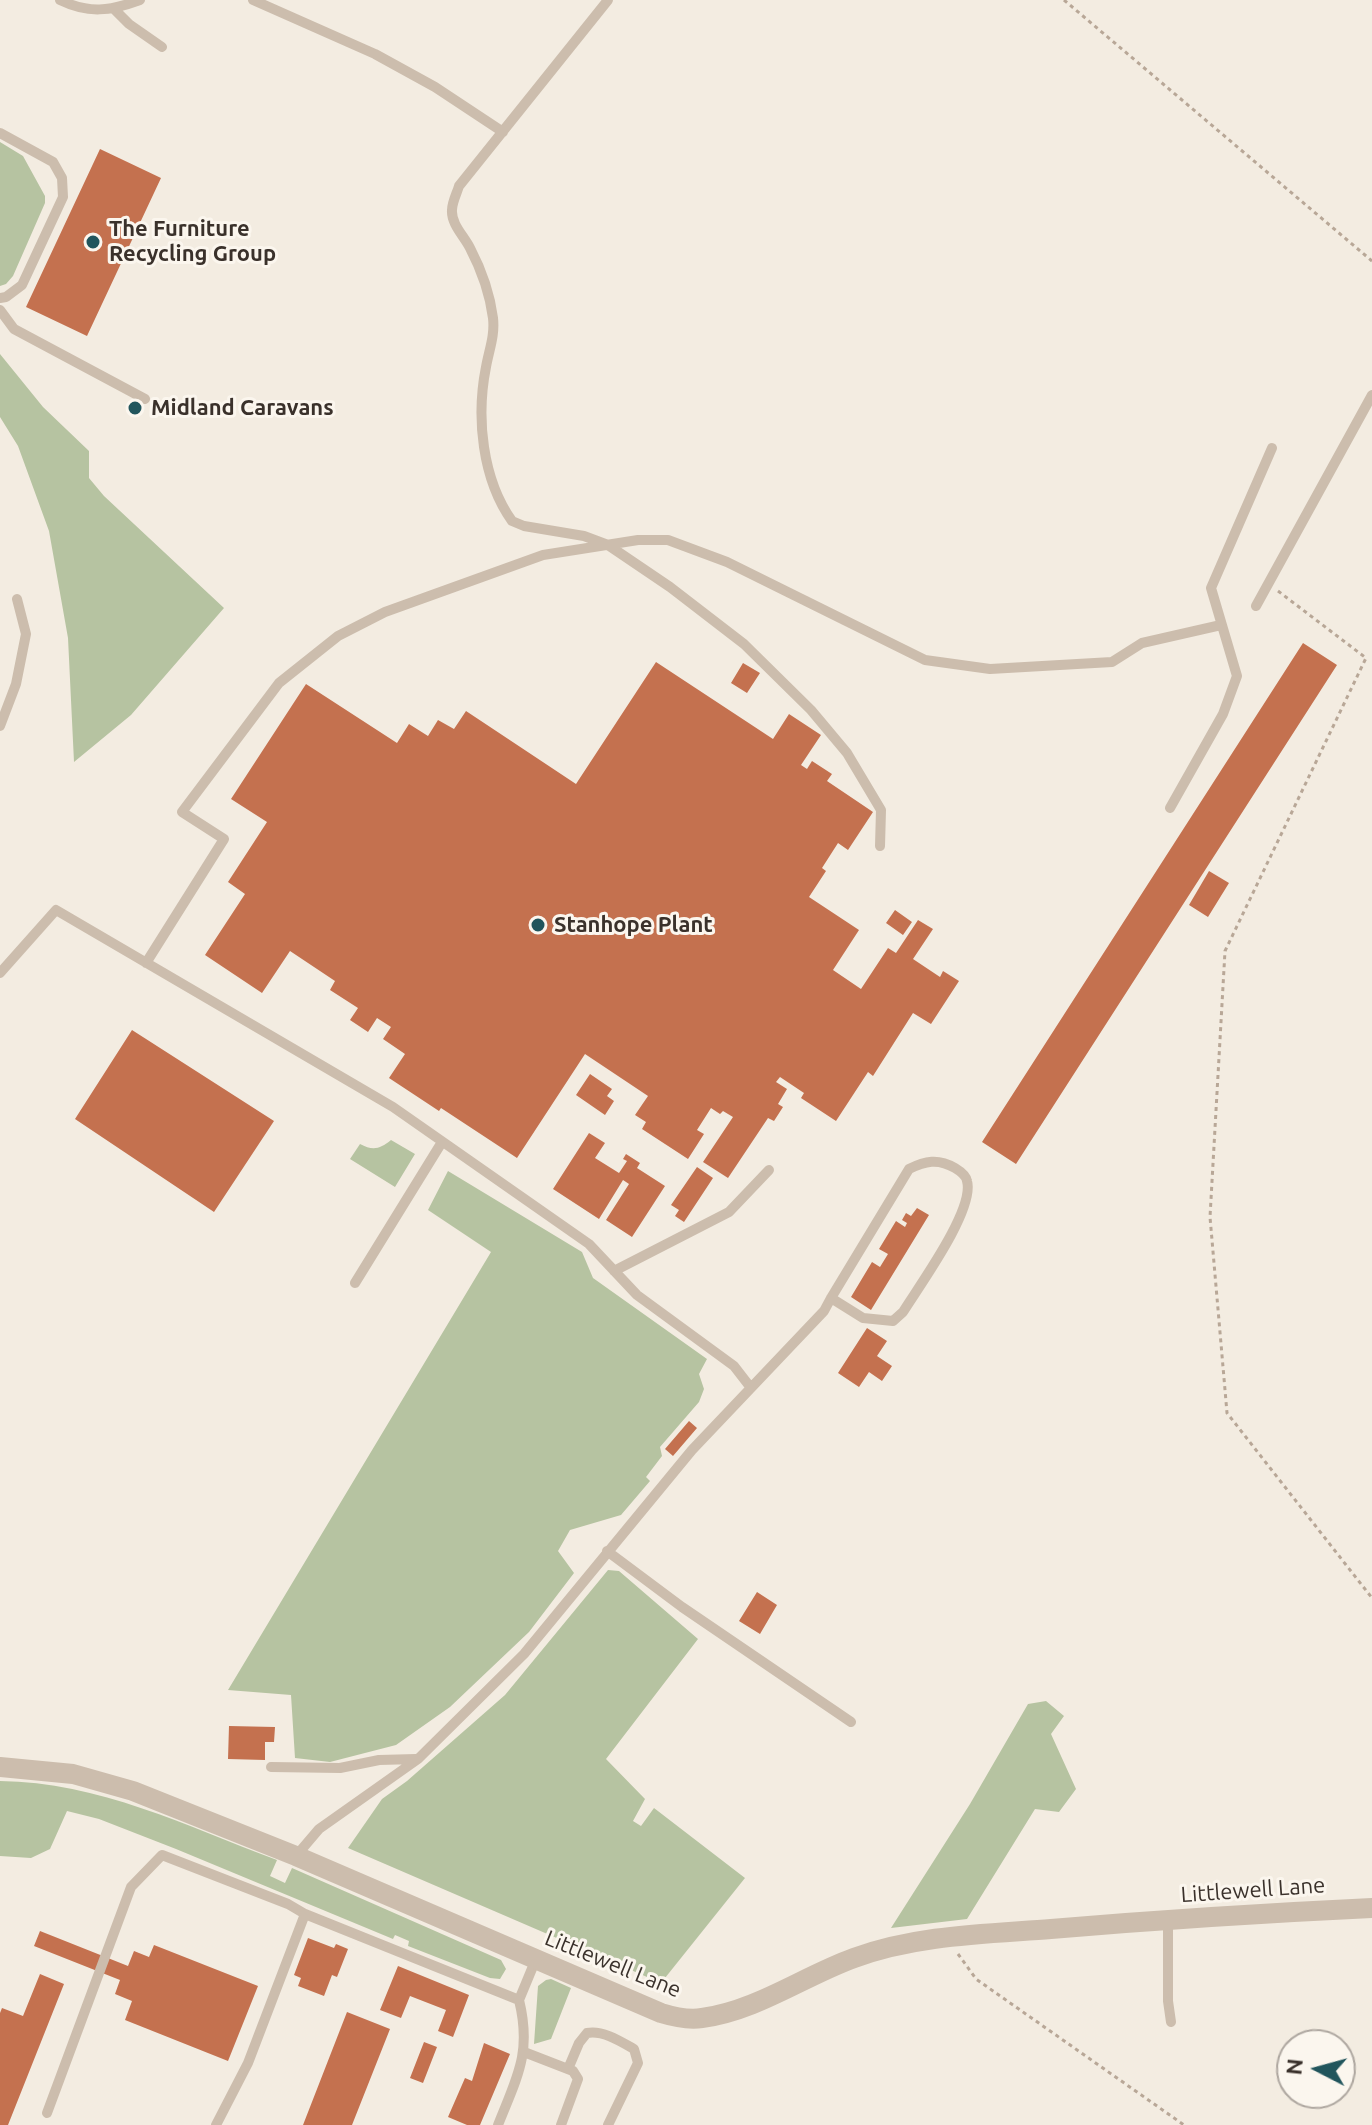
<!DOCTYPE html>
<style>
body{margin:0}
#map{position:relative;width:1372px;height:2125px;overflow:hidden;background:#f3ece1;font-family:Ubuntu,sans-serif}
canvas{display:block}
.north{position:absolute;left:1276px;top:2029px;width:80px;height:80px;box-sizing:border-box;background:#fbf6ee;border:2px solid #aea7a0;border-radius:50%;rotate:276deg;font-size:22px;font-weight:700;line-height:32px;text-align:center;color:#3a312b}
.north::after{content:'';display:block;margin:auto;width:28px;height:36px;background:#21555c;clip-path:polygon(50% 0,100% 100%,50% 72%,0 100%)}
</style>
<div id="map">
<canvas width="1372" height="2125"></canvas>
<div class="north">N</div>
</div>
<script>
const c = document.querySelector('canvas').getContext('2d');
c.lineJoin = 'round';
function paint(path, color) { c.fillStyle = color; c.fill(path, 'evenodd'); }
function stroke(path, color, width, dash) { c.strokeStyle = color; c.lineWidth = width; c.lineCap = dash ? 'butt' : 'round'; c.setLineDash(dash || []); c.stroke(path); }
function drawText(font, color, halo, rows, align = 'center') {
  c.font = font + ' Ubuntu,sans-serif'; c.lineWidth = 6; c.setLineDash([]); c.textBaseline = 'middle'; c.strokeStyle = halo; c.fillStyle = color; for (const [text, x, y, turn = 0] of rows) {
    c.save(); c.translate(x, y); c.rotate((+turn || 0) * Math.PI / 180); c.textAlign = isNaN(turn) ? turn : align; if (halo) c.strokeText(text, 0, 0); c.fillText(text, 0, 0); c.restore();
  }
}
paint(new Path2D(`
 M0,142l23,14 22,40v7l-32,73 -7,8 -6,2z
 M0,354l43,53 46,44v27l15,18 120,112 -93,107 -57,47 -6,-124 -19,-107 -31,-85 -18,-29z
 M391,1140l24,14 -20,33 -45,-28 10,-15c13,7 20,5 31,-4z
 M448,1171l134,81 11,26 114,81 -8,15 5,15 -5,13 -39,45 2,9 -16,21 4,4 -29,34 -51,15 -12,21 16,22 -45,59 -79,75 -54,38 -66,17 -35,-4 -4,-63 -63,-5 263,-438 -63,-42z
 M608,1570l11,1 79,68 -92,120 39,40 -12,22 8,5 13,-18 91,70 -84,105 -313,-135 34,-49 25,-18 98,-86z
 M1046,1701l18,15 -13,18 25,55 -17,23 -24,-3 -68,110 -76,9 79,-124 58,-100z
 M0,1781c99,1 186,45 277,79l-7,16 15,7 7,-15 209,92 5,9 -6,10 -10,-1 -82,-32 1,-5 -14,-6 -2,4 -217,-90 -77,-30 -32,-8 -17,38 -19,9 -31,-2z
 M551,1979l20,9 -20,51 -17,5 4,-58 8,-6z`), '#b6c3a1');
paint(new Path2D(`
 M100,149l61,29 -74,158 -61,-29z
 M1303,643l34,22 -321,499 -34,-22z
 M656,662l117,77 16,-25 32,21 -20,30 6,4 5,-8 20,13 -5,7 46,31 -25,38 -10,-7 -16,25 4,3 -17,26 50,33 -26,40 28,19 27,-41 8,5 22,-33 15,9 -20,30 27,18 3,-6 16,10 -28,43 -18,-11 -40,63 -5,-4 -32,49 -35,-23 3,-5 -24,-16 -4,5 11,7 -9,15 5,3 -9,14 -6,-3 -40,60 -25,-16 30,-45 -10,-6 -3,3 -9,-6 -14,22 7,4 -16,25 -46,-30 4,-7 -11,-7 13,-19 -63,-42 -68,104 -76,-50 -2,3 -50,-33 16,-24 -22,-15 8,-12 -14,-9 -9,14 -18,-12 8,-12 -28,-18 5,-9 -45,-30 -28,42 -57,-38 40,-61 -17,-12 39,-60 -36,-23 75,-115 91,59 12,-19 19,12 10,-16 16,9 12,-18 110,73z
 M743,663l17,10 -13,20 -16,-10z
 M1209,871l20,12 -21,34 -19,-12z
 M895,910l17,12 -9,13 -17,-12z
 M132,1030l142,91 -60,91 -139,-93z
 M590,1074l22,15 -5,7 7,5 -9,14 -29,-20z
 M589,1133l16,10 -10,15 24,15 8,-12 -4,-2 3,-5 14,9 -3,5 28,18 -33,51 -26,-17 23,-36 -6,-4 -24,39 -46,-30z
 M697,1167l16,11 -29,44 -9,-6 4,-6 -8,-5z
 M917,1208l12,7 -58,95 -20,-13 21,-35 8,5 8,-13 -9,-5 17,-28 9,6 2,-4 -5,-3 4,-7 5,3z
 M867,1328l20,13 -10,15 15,10 -10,15 -13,-9 -10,15 -21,-14z
 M689,1421l8,7 -24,28 -8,-7z
 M757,1592l20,13 -17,29 -21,-13z
 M229,1726l46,1 -1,15h-9v18l-37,-1z
 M40,1931l88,35 6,-15 15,6 5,-12 104,41 -30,75 -103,-41 7,-19 -17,-7 5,-14 -86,-34z
 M308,1938l26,10 2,-4 12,5 -11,28 -5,-2 -8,21 -26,-10 3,-8 -7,-3z
 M398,1966l71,29 -16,42 -15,-6 8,-21 -36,-14 -9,22 -21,-8z
 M40,1974l24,10 -56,141h-8v-112l2,-5 21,8z
 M347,2012l43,17 -38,96h-49z
 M424,2042l13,5 -14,36 -13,-5z
 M484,2043l26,11 -30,71h-13l-19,-8 17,-39 7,3z`), '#c4714f');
stroke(new Path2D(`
 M1064,0l308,261
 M1278,591l88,67 -141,293 -15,266 17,196 145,185
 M958,1954l18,25 208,146`), '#b8a797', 3, [4, 4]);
stroke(new Path2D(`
 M60,0c29,14 50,11 80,0
 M253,0l122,54 60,33 68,45
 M608,0l-149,186c-2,7 -7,16 -7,24 -1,14 12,26 18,38 11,21 20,47 23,70 2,18 -4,32 -7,49 -10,50 -4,112 26,154l12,5 60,10 24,9 62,42 74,57 67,66 36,43 34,57 -1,36
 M114,9l15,15 33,23
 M0,133l53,29 9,16 1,19 -41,88 -16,12 -6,1
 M0,310l14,19 131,70
 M1256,606l116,-211
 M0,726l16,-42 10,-50 -9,-35
 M1170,808l53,-94 14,-38 -26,-88 61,-140
 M146,963l78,-124 -42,-27 97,-129 59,-47 47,-24 158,-57 95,-15h30l59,22 198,98 65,9 122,-7 30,-19 79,-18
 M0,973l56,-63 337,197 196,137 48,51 97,71 17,22
 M614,1271l115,-59 40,-42
 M355,1283l87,-141
 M607,1551l75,56 169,115
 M271,1767l69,1 39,-8 37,-1
 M296,1856l23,-27 99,-70 106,-105 168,-204 132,-139 7,-13 78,-129c16,-8 29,-11 46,-1 5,3 11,7 12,13 8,29 -48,105 -64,131l-10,9 -30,-3 -32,-20
 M1168,1920v81l3,21
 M524,2052l49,19 5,8 -17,46
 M568,2069l11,-26 8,-10c16,-3 33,8 47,16l4,14 -30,62
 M47,2113l84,-226 31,-32 126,49 17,10
 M216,2125l32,-62 57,-149 214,86 17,-41
 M498,2125c19,-48 34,-72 21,-125`), '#ccbdad', 10);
stroke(new Path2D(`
 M0,1767l73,7 60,17 163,65 365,157c13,4 28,7 41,5 54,-7 102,-42 152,-60 62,-23 132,-24 197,-29 107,-9 214,-16 321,-21`), '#ccbdad', 20);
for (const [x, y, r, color] of [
 [93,242,8,"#21555c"],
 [135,408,8,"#21555c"],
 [538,925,8,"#21555c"]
]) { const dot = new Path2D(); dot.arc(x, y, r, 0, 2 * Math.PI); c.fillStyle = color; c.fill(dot); stroke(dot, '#fbf6ee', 3); }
drawText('bold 22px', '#3a312b', '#fbf6ee', [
 ["The Furniture",109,229],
 ["Recycling Group",109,254],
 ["Midland Caravans",151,408],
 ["Stanhope Plant",554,925]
], 'left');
drawText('22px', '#3a312b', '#fbf6ee', [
 ["Littlewell Lane",1253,1890,-4],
 ["Littlewell Lane",613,1964,22]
]);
</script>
